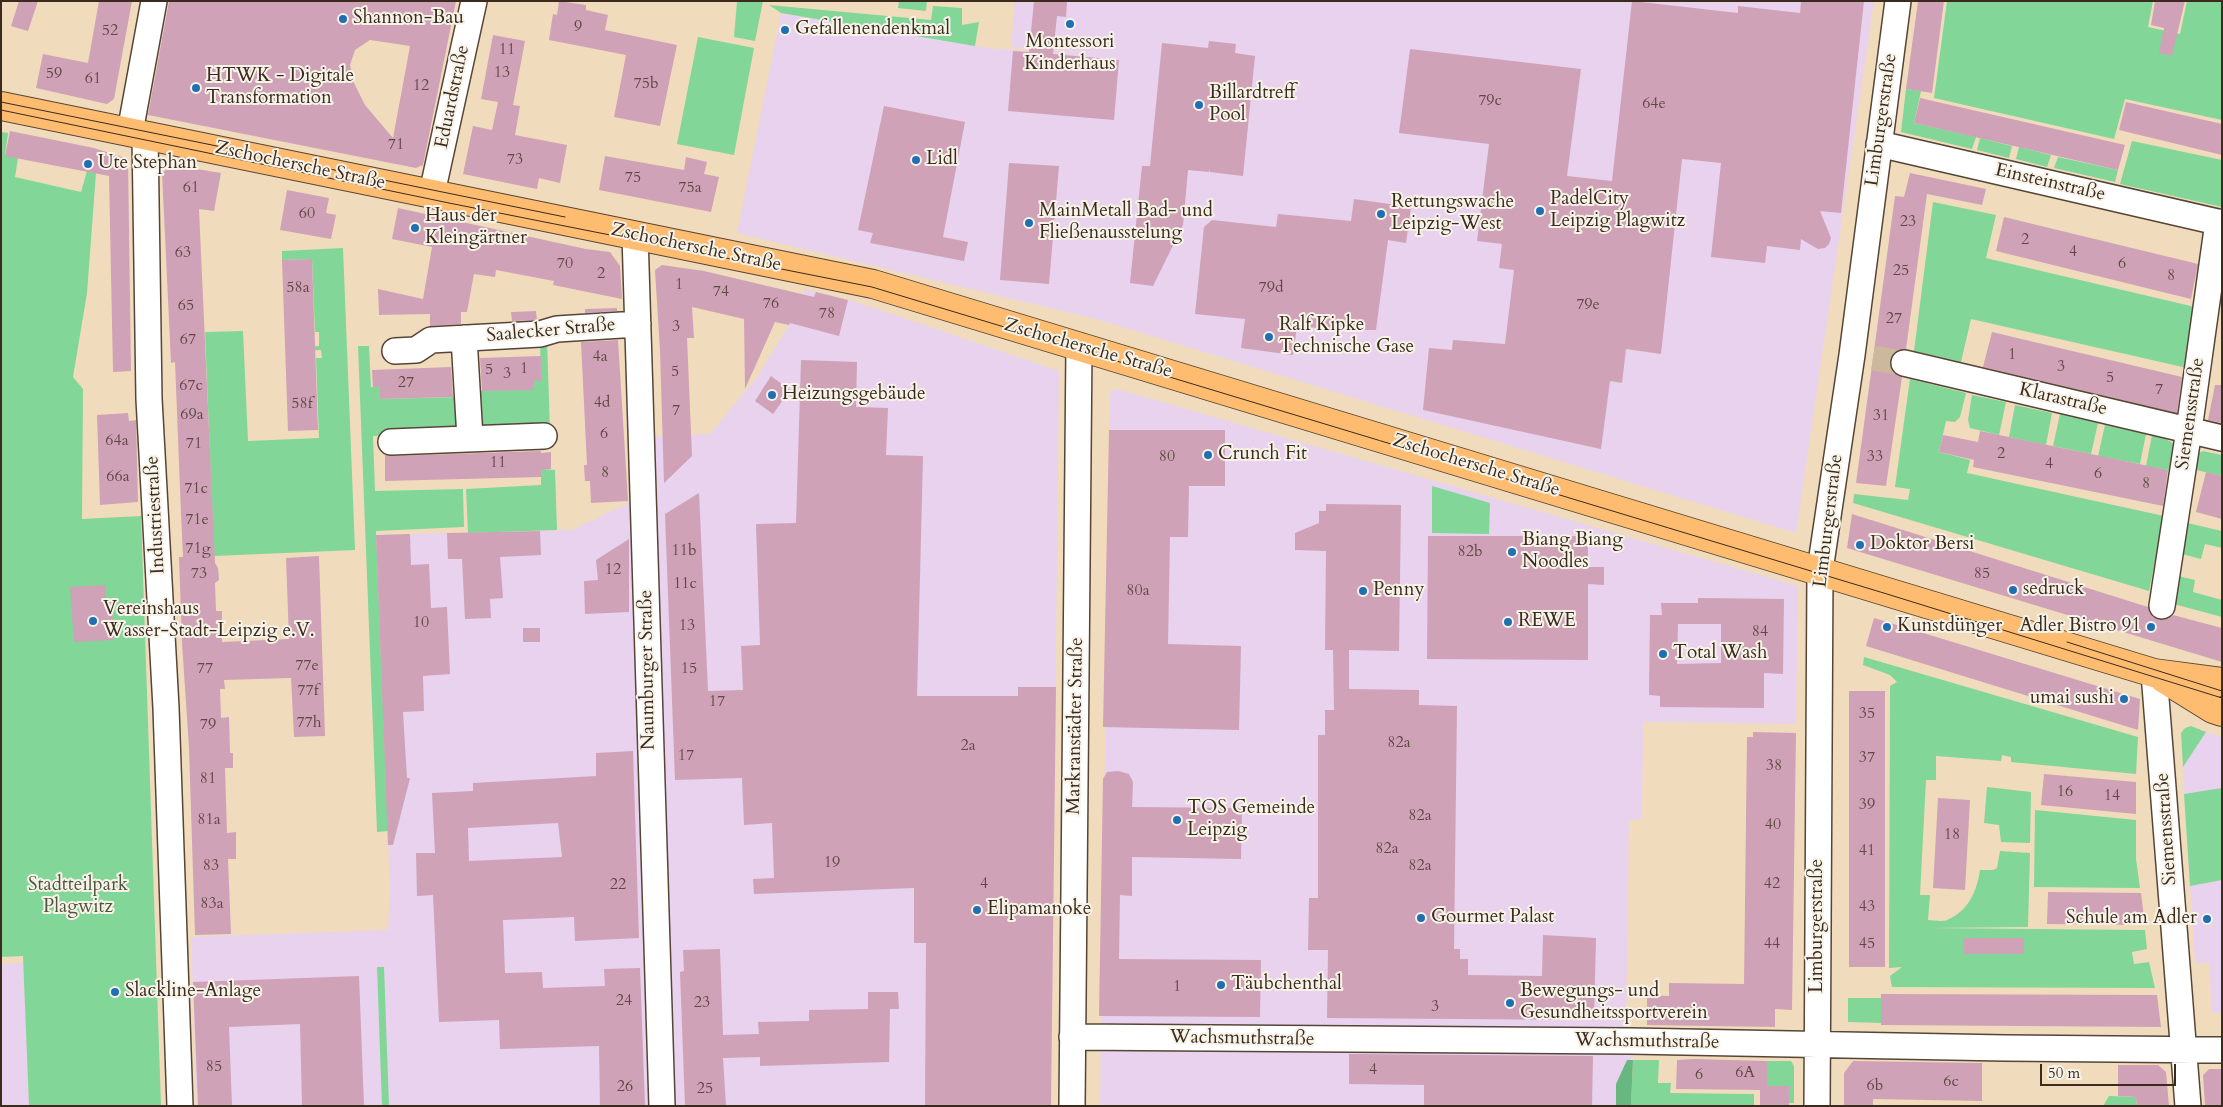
<!DOCTYPE html>
<meta charset="utf-8">
<style>
body{margin:0}
#map{position:relative;width:2223px;height:1107px;overflow:hidden;background:#f0dcbc;font-family:Cardo,serif}
canvas{display:block}
.frame{position:absolute;inset:0;border:2px solid #3b2a1e;pointer-events:none}
.scale{position:absolute;left:2040px;top:1064px;width:136px;height:22px;box-sizing:border-box;border:2px solid #3b2a1e;border-top:0;padding-left:6px;font-size:15px;line-height:18px;white-space:nowrap;color:#3b2a1e;-webkit-text-stroke:4px #f7f3e8;paint-order:stroke}
</style>
<div id="map">
<canvas width="2223" height="1107"></canvas>
<div class="frame"></div>
<div class="scale">50 m</div>
</div>
<script>
const c = document.querySelector('canvas').getContext('2d');
c.lineJoin = 'round';
function paint(path, color) { c.fillStyle = color; c.fill(path, 'evenodd'); }
function stroke(path, color, width, dash) { c.strokeStyle = color; c.lineWidth = width; c.lineCap = dash ? 'butt' : 'round'; c.setLineDash(dash || []); c.stroke(path); }
function drawText(font, color, halo, rows, align = 'center') {
  c.font = font + ' Cardo,serif'; c.lineWidth = 4; c.setLineDash([]); c.textBaseline = 'middle'; c.strokeStyle = halo; c.fillStyle = color; for (const [text, x, y, turn = 0] of rows) {
    c.save(); c.translate(x, y); c.rotate((+turn || 0) * Math.PI / 180); c.textAlign = isNaN(turn) ? turn : align; if (halo) c.strokeText(text, 0, 0); c.fillText(text, 0, 0); c.restore();
  }
}
paint(new Path2D(`
 M1015,1h859l-78,532 -700,-214 -359,-86 44,-220 214,36 91,3 -75,-5z
 M805,289l48,12 206,70 -8,735h-854l-6,-169 197,-7 2,-40 -14,-355 196,-5 56,-27 15,7 -2,-73 69,-3 48,-58 31,-51z
 M1117,389l681,197 -2,138 -153,-2 -1,97 -13,1 -3,205 7,35 -2,46h-531l10,-715z
 M2206,732l16,5v51l-38,6 -1,-27z
 M2222,880v133h-11l-1,-50h-15l-5,-77z
 M24,963l5,143h-28v-142z`), '#e8d2ee');
paint(new Path2D(`
 M737,1h26l-8,40 -21,-4z
 M899,1h28l-1,10 -28,-3z
 M1947,1h206l-5,26 32,7 7,-33h35v119l-97,-21 -11,40 -180,-41z
 M769,5l162,15 2,-14 29,2v17l17,-3 -4,24 -194,-33z
 M698,37l56,11 -20,107 -57,-11z
 M1906,89l15,2 -7,32 62,14 -4,12 -71,-17z
 M1,132l7,1 -3,22 13,3 -3,19 66,15 6,-21 9,2 -9,120 -14,84 10,12 -1,130 59,-3 20,590h-132l-6,-150 -22,1z
 M1980,138l32,8 -3,12 -32,-8z
 M2132,141l90,19v47l-102,-23z
 M2019,147l32,8 -4,12 -31,-8z
 M2058,157l60,13 -3,12 -61,-14z
 M1933,202l63,13 -10,43 209,49 -8,61 -216,-49 -10,43 -47,-11z
 M343,248l12,302 -141,6 -9,-224 38,-1 5,110 71,-3 -3,-80h6l-1,-8 -18,1 -1,-4 17,-1v-14h-4l-3,-73 -30,1v-9z
 M540,341h7l3,90 -67,1 -10,-53h7v12l54,-2v-8h7z
 M358,346h11l2,41h9v12l80,-2 -1,29 -9,7 -77,3 2,55 88,-2 1,38 -88,4 12,300 -11,1z
 M1910,379l56,14 -6,24 -5,5 -9,-1 -7,31 31,8 -3,13 197,43 -15,75 -296,-88 1,-9 54,6 2,-11 -15,-2z
 M1972,395l34,7 -7,33 -29,-7 -2,-8z
 M2015,405l37,8 -6,32 -37,-8z
 M2060,414l38,9 -7,31 -38,-8z
 M2105,425l41,9 -6,30 -42,-8z
 M2152,435c28,7 24,10 22,36l-28,-5z
 M2203,451l19,4v21l-30,-7 3,-14z
 M541,469l14,1 2,60 -89,3 -2,-44 75,-4z
 M1432,486l58,17 -1,31 -57,-1z
 M2183,522l39,9v17l-17,-4 -4,15 -23,-6z
 M2174,575l21,5 -2,12 29,8v17l-52,-14z
 M1864,657l274,80 -2,37 -125,-12v-5l-9,-2 -1,6 -65,-5v24h-10l-6,115h10l-2,25c5,0 14,2 19,0 22,-9 30,-30 33,-50h13l4,-2 3,-17 30,2 -2,74 -102,1 219,2 2,19 -15,3 2,12 15,-2 6,26 -263,-1 -2,-11 12,-9 -13,1 1,-282 7,-4 -7,-7 -27,-10z
 M2191,726l15,6 -23,35 -2,-34 4,-5z
 M1987,787l44,5 -1,51 -29,-1 -2,-17 -15,-2z
 M2222,788v92l-32,6 -6,-92z
 M2035,810l101,10v39l4,29 -106,-1z
 M377,967h7l5,139h-7z
 M1848,998h33v25l-33,-1z
 M1633,1060h26l-1,23h13l-1,10 84,1v12h-123z
 M1767,1061h24l3,5v37h-5v-17h-22z
 M2109,1096l27,1 1,9h-34z`), '#82d698');
paint(new Path2D(`
 M1627,1060h6l-2,46h-15v-22z`), '#69b780');
paint(new Path2D(`
 M19,1h19l-10,30 -17,-5z
 M99,1h33l-18,98 -7,5 -71,-16 7,-34 45,9z
 M169,1h287l-33,164 -7,3 -268,-53zM370,40l40,6 -17,92 -28,-33 -11,-22 -4,-18 5,-15z
 M559,1l27,4v5l22,5 -3,15 72,15 -17,81 -46,-9 12,-62 -77,-15 4,-26 4,1z
 M1034,1h33l-1,16 -9,-1 -4,38 66,6 -5,60 -106,-9 5,-60 16,1z
 M1632,1l106,12v-7l62,7 1,-12h63l-23,212 -21,-2 11,27 -2,6 -4,4 -7,1 -17,-10 -1,11 -33,-4 -2,17 -54,-6 10,-94 -39,-4 -21,195 -35,-5 -4,34 -12,-2 -9,68 -178,-39 6,-62 23,2 1,-10 52,4 9,-74 -15,-2 3,-24 -25,-3 12,-97 -90,-11 11,-84 171,20 -14,107 45,5z
 M1918,1h26l-12,92 -26,-4z
 M2155,1h30l-13,55 -13,-3 5,-25 -13,-3z
 M493,35l32,6 -12,64 7,1 -5,29 52,10 -7,38 -21,-5 -2,11 -74,-15 10,-48 19,4 6,-28 -17,-3z
 M1209,41l27,3 -1,9 20,3 -12,120 -33,-4v-3l-1,3 -21,-2 -5,55 -30,61 -23,-3 12,-117h8l12,-123 46,5z
 M1920,98l205,47 -7,25 -204,-47z
 M2126,102l96,22v31l-103,-25z
 M884,106l81,16 -22,115 25,5 -4,19 -94,-18 3,-10 -15,-3z
 M10,131l84,17 34,11 3,212 -18,1 -4,-196 -104,-20z
 M605,156l79,14 2,-13 21,5 -3,12 15,3 -8,35 -112,-22z
 M1009,163l50,3 -10,118 -49,-4z
 M172,165l49,8 -7,38 -15,-2 16,354 3,5 1,12 -4,3 1,28h6v31l67,-3 -3,-81 33,-2 6,180 -31,1 -3,-59 -67,2 1,9h-5l1,29 8,-1 1,36h3v15h-8l2,65 9,-1v27h-8l3,75 -36,1 -6,-187 -7,-105 -3,-86h4l-2,-43 -6,-152 -4,1 -9,-190z
 M1910,173l76,16 -4,16 -55,-11 -21,155 -12,4 -4,7v7l4,6 8,4 -16,109 -30,-3 39,-287 9,1z
 M287,190l42,8 -3,15 10,2 -5,24 -51,-9z
 M1354,199l57,8 -5,36 -18,-3 -12,90h-37l-42,-4 -4,29 -52,-7 4,-29 -50,-5 9,-87 8,-7 64,7 2,-13 73,7z
 M398,208l188,41 24,3 10,14 2,33 -69,-14 1,-4 -58,-11 -1,7 -21,-3 -7,38h-6v12l-31,2v-12l-51,1 -1,-26 45,10 9,-52 -40,-8z
 M2004,217l194,47 -7,35 -195,-48z
 M312,259l6,171 -30,1 -6,-171z
 M662,265l42,6 110,26 2,-5 32,8 -9,36 -49,-13 -1,2 -14,-3 -30,67 -1,-70 -52,-12 2,31h-7l5,118 -28,27 -4,-132 -5,-81z
 M617,308v3l-32,2v-4z
 M536,311l1,9 -25,1 -1,-9z
 M1992,332l190,45 -5,36 -194,-46z
 M618,340l10,161 -37,2 -1,-22h-5l-1,-16h3l-6,-123z
 M541,356v25h-7v9l-52,1 -2,-33z
 M801,360l56,2 -1,45 32,1 -2,47 37,1 -6,240h101v-9h38l-5,419h-126l1,-163h-12v-55l-160,6 -1,-15 21,-1 -2,-55 -28,2 -2,-47 -67,2 -10,-266 34,-21 9,198 35,-1 -2,-44 19,-1 -4,-121 40,-1z
 M451,367l2,30 -73,2v-12h-7l-1,-17z
 M771,376l19,14 -17,24 -18,-13z
 M2215,385h7v38l-14,-3z
 M128,413l1,8 7,-1 2,82 -38,3 -3,-90z
 M1109,430h116v56h-36l-1,51h-18l-2,107 73,2 -2,84 -136,-3z
 M1980,431l188,39 -5,36 -190,-39 1,-7 -35,-8 4,-17 35,7z
 M541,451v2l10,-1v17l-10,1v7l-156,4v-26l7,1z
 M2206,472l16,4v43l-26,-7z
 M1326,504l75,1 -2,146 -50,-1v39l70,1v15l38,1 -3,243h6v10h8v16l74,1 1,-41 53,3 -2,82 -267,-2 1,-68h-20l1,-52h9v-163h7v-25h9l-1,-60h-8l1,-99 -31,-1v-17l24,-10v-12h7z
 M1852,514l296,93 5,10 6,3 9,-1 5,-4 49,13v34l-375,-114z
 M540,531l1,24 -41,2 3,41 -13,1 1,19 -26,1 -3,-60h-14l-1,-26z
 M410,534l1,31 18,-1 2,44 16,-1 3,67 -27,2 1,35 -21,1 4,66h3l-17,67h-5l-12,-310z
 M1428,536h160v31h16v18l-16,-1v76l-161,-1z
 M629,539v73l-44,2 -1,-33 14,-1 -2,-20z
 M105,585l1,18 6,-1 2,38 -40,2 -4,-55z
 M1698,598l86,1 -1,75 -19,-1v35l-104,-1v-11l-11,-1 1,-80h12l-1,-12h37zM1678,624h43v39l-44,1z
 M1874,618l266,81 -2,31 -272,-84z
 M523,628h17v14h-17z
 M1849,691h36v276h-36z
 M1753,732l43,1 -4,277 -17,-1v18l-128,-2v-30l22,1v-13l75,1 3,-247h6z
 M633,751l6,187 -64,3 -1,-24 -71,3 2,53 37,-1 1,16 62,-2 -1,-17 36,-1 5,138h-45l-1,-60 -99,3 -1,-29 -60,2 -6,-127 -16,1 -1,-43h19l-3,-60 41,-2v-8l123,-7v-23zM558,823l4,34 -93,4 -1,-33z
 M1118,771l11,3 4,8 -1,25 110,1 -1,51 -109,-2v39l-12,-1 -1,64 142,1 -1,57 -161,-1 4,-237 4,-7z
 M2044,774l92,8v32l-95,-9z
 M1938,798l32,2 -5,90 -32,-2z
 M2048,892l93,1 4,32 -98,-1z
 M1963,938h61v16h-61z
 M720,949l3,86 36,-1 -1,-12 51,-1v-11l59,-1v-17h30l1,17h-9l-1,53 -129,4v-9l-37,1 3,48h-41l-5,-134 4,-1 -1,-21z
 M359,976l5,130h-62l-2,-82 -71,3 3,79h-34l-5,-124z
 M1881,994l276,1 4,32 -280,-2z
 M1349,1054l244,2 -1,50h-168v-21l-75,-1z
 M1694,1059l73,2v25h22v20h-29v-16l-84,-1 1,-29z
 M1853,1061l129,2v38l-109,-2v7h-29v-33z
 M2118,1065h40l8,7 3,34h-32l-1,-9 -18,-1z
 M2209,1069h13v37h-17l-2,-31z`), '#cfa2b7');
stroke(new Path2D(`
 M1873,358l31,5`), '#ccb89c', 25, [25, 12]);
const minor = new Path2D(`
 M130,132l24,-131
 M145,135l4,264 17,309 14,398
 M1879,144l343,79
 M432,193l42,-192
 M635,235l27,871
 M464,338l6,100
 M395,351l21,-1 15,-10 109,-6 17,-5 81,-5
 M1904,363l318,75
 M391,442l153,-6
 M2162,606l27,-176 29,-208
 M2154,673l34,433
 M1072,1037l558,4 375,7 217,2
 M1072,1106l7,-760
 M1817,1106l3,-536 32,-215 46,-354`);
const major = new Path2D(`
 M1,106l872,178 1281,389 68,9
 M2163,678l50,31 9,3`);
stroke(minor, '#564536', 28);
stroke(major, '#564536', 30);
stroke(minor, '#fff', 25);
stroke(major, '#fdbc70', 28);
stroke(new Path2D(`
 M1,102l564,115
 M1,110l448,93 423,84 1015,307 335,104
 M2067,642l155,49`), '#3b2a1e', 1);
for (const [x, y, r, color] of [
 [343,19,5,"#1f6fb2"],
 [1070,24,5,"#1f6fb2"],
 [785,30,5,"#1f6fb2"],
 [196,88,5,"#1f6fb2"],
 [1199,105,5,"#1f6fb2"],
 [916,160,5,"#1f6fb2"],
 [88,164,5,"#1f6fb2"],
 [1540,211,5,"#1f6fb2"],
 [1381,214,5,"#1f6fb2"],
 [1029,223,5,"#1f6fb2"],
 [415,228,5,"#1f6fb2"],
 [1269,337,5,"#1f6fb2"],
 [772,395,5,"#1f6fb2"],
 [1208,455,5,"#1f6fb2"],
 [1860,545,5,"#1f6fb2"],
 [1512,552,5,"#1f6fb2"],
 [2013,590,5,"#1f6fb2"],
 [1363,591,5,"#1f6fb2"],
 [93,621,5,"#1f6fb2"],
 [1508,622,5,"#1f6fb2"],
 [1887,627,5,"#1f6fb2"],
 [2151,627,5,"#1f6fb2"],
 [1663,654,5,"#1f6fb2"],
 [2124,699,5,"#1f6fb2"],
 [1177,820,5,"#1f6fb2"],
 [977,910,5,"#1f6fb2"],
 [1421,918,5,"#1f6fb2"],
 [2207,919,5,"#1f6fb2"],
 [1221,985,5,"#1f6fb2"],
 [115,992,5,"#1f6fb2"],
 [1510,1003,5,"#1f6fb2"]
]) { const dot = new Path2D(); dot.arc(x, y, r, 0, 2 * Math.PI); c.fillStyle = color; c.fill(dot); stroke(dot, '#f7f3e8', 2); }
drawText('16px', '#604844', null, [
 ["9",578,27],
 ["52",110,31],
 ["11",507,50],
 ["13",502,73],
 ["59",54,74],
 ["61",93,79],
 ["75b",646,84],
 ["12",421,86],
 ["79c",1490,101],
 ["64e",1654,104],
 ["71",396,145],
 ["73",515,160],
 ["75",633,178],
 ["61",191,188],
 ["75a",690,188],
 ["60",307,214],
 ["23",1908,222],
 ["2",2025,240],
 ["4",2073,252],
 ["63",183,253],
 ["70",565,264],
 ["6",2122,264],
 ["25",1901,271],
 ["2",601,274],
 ["8",2171,276],
 ["1",679,285],
 ["58a",298,288],
 ["79d",1271,288],
 ["74",721,292],
 ["76",771,304],
 ["79e",1588,305],
 ["65",186,306],
 ["78",827,314],
 ["27",1894,319],
 ["3",676,327],
 ["67",188,340],
 ["1",2012,355],
 ["4a",600,357],
 ["3",2061,367],
 ["1",524,369],
 ["5",489,370],
 ["5",675,372],
 ["3",507,374],
 ["5",2110,378],
 ["27",406,383],
 ["67c",191,386],
 ["7",2159,390],
 ["4d",602,403],
 ["58f",302,404],
 ["7",676,411],
 ["69a",192,415],
 ["31",1881,416],
 ["6",604,434],
 ["64a",117,441],
 ["71",194,444],
 ["2",2001,454],
 ["80",1167,457],
 ["33",1875,457],
 ["11",498,463],
 ["4",2049,464],
 ["8",605,473],
 ["6",2098,474],
 ["66a",118,477],
 ["8",2146,484],
 ["71c",196,489],
 ["71e",197,520],
 ["71g",198,549],
 ["11b",684,551],
 ["82b",1470,552],
 ["12",613,570],
 ["73",199,574],
 ["85",1982,574],
 ["11c",685,584],
 ["80a",1138,591],
 ["10",421,623],
 ["13",687,626],
 ["84",1760,632],
 ["77e",307,666],
 ["77",205,669],
 ["15",689,669],
 ["77f",308,691],
 ["17",717,702],
 ["35",1867,714],
 ["77h",309,723],
 ["79",208,725],
 ["82a",1399,743],
 ["2a",968,746],
 ["17",686,756],
 ["37",1867,758],
 ["38",1774,766],
 ["81",208,779],
 ["16",2065,792],
 ["14",2112,796],
 ["39",1867,805],
 ["82a",1420,816],
 ["81a",209,820],
 ["40",1773,825],
 ["18",1952,835],
 ["82a",1387,849],
 ["41",1867,851],
 ["19",832,863],
 ["83",211,866],
 ["82a",1420,866],
 ["4",984,884],
 ["42",1772,884],
 ["22",618,885],
 ["83a",212,904],
 ["43",1867,907],
 ["44",1772,944],
 ["45",1867,944],
 ["1",1177,987],
 ["24",624,1001],
 ["23",702,1003],
 ["3",1435,1007],
 ["85",214,1067],
 ["4",1373,1070],
 ["6A",1745,1073],
 ["6",1699,1075],
 ["6c",1951,1082],
 ["6b",1875,1086],
 ["26",625,1087],
 ["25",705,1089]
]);
drawText('19px', '#3b2a1e', '#f7f3e8', [
 ["Shannon-Bau",353,19],
 ["Gefallenendenkmal",795,30],
 ["Montessori",1070,43,"center"],
 ["Kinderhaus",1070,65,"center"],
 ["HTWK - Digitale",206,77],
 ["Transformation",206,99],
 ["Billardtreff",1209,94],
 ["Pool",1209,116],
 ["Lidl",926,160],
 ["Ute Stephan",98,164],
 ["PadelCity",1550,200],
 ["Leipzig Plagwitz",1550,222],
 ["Rettungswache",1391,203],
 ["Leipzig-West",1391,225],
 ["MainMetall Bad- und",1039,212],
 ["Fließenausstelung",1039,234],
 ["Haus der",425,217],
 ["Kleingärtner",425,239],
 ["Ralf Kipke",1279,326],
 ["Technische Gase",1279,348],
 ["Heizungsgebäude",782,395],
 ["Crunch Fit",1218,455],
 ["Biang Biang",1522,541],
 ["Noodles",1522,563],
 ["Doktor Bersi",1870,545],
 ["sedruck",2023,590],
 ["Penny",1373,591],
 ["Vereinshaus",103,610],
 ["Wasser-Stadt-Leipzig e.V.",103,632],
 ["REWE",1518,622],
 ["Kunstdünger",1897,627],
 ["Adler Bistro 91",2141,627,"right"],
 ["Total Wash",1673,654],
 ["umai sushi",2114,699,"right"],
 ["TOS Gemeinde",1187,809],
 ["Leipzig",1187,831],
 ["Elipamanoke",987,910],
 ["Gourmet Palast",1431,918],
 ["Schule am Adler",2197,919,"right"],
 ["Täubchenthal",1231,985],
 ["Slackline-Anlage",125,992],
 ["Bewegungs- und",1520,992],
 ["Gesundheitssportverein",1520,1014]
], 'left');
drawText('19px', '#3b2a1e', '#f7f3e8', [
 ["Eduardstraße",453,97,-78],
 ["Limburgerstraße",1882,120,-82],
 ["Zschochersche Straße",300,166,12],
 ["Einsteinstraße",2050,183,13],
 ["Zschochersche Straße",696,248,12],
 ["Saalecker Straße",551,331,-5],
 ["Zschochersche Straße",1088,349,16],
 ["Klarastraße",2063,400,13],
 ["Siemensstraße",2191,414,-82],
 ["Zschochersche Straße",1476,466,17],
 ["Industriestraße",156,515,-93],
 ["Limburgerstraße",1829,521,-83],
 ["Naumburger Straße",648,670,-91],
 ["Markranstädter Straße",1076,726,-89],
 ["Siemensstraße",2167,829,-94],
 ["Limburgerstraße",1818,926,-90],
 ["Wachsmuthstraße",1242,1039,1],
 ["Wachsmuthstraße",1647,1042,1]
]);
drawText('19px', '#4d553c', '#f7f3e8', [
 ["Stadtteilpark",78,886],
 ["Plagwitz",78,908]
]);
</script>
